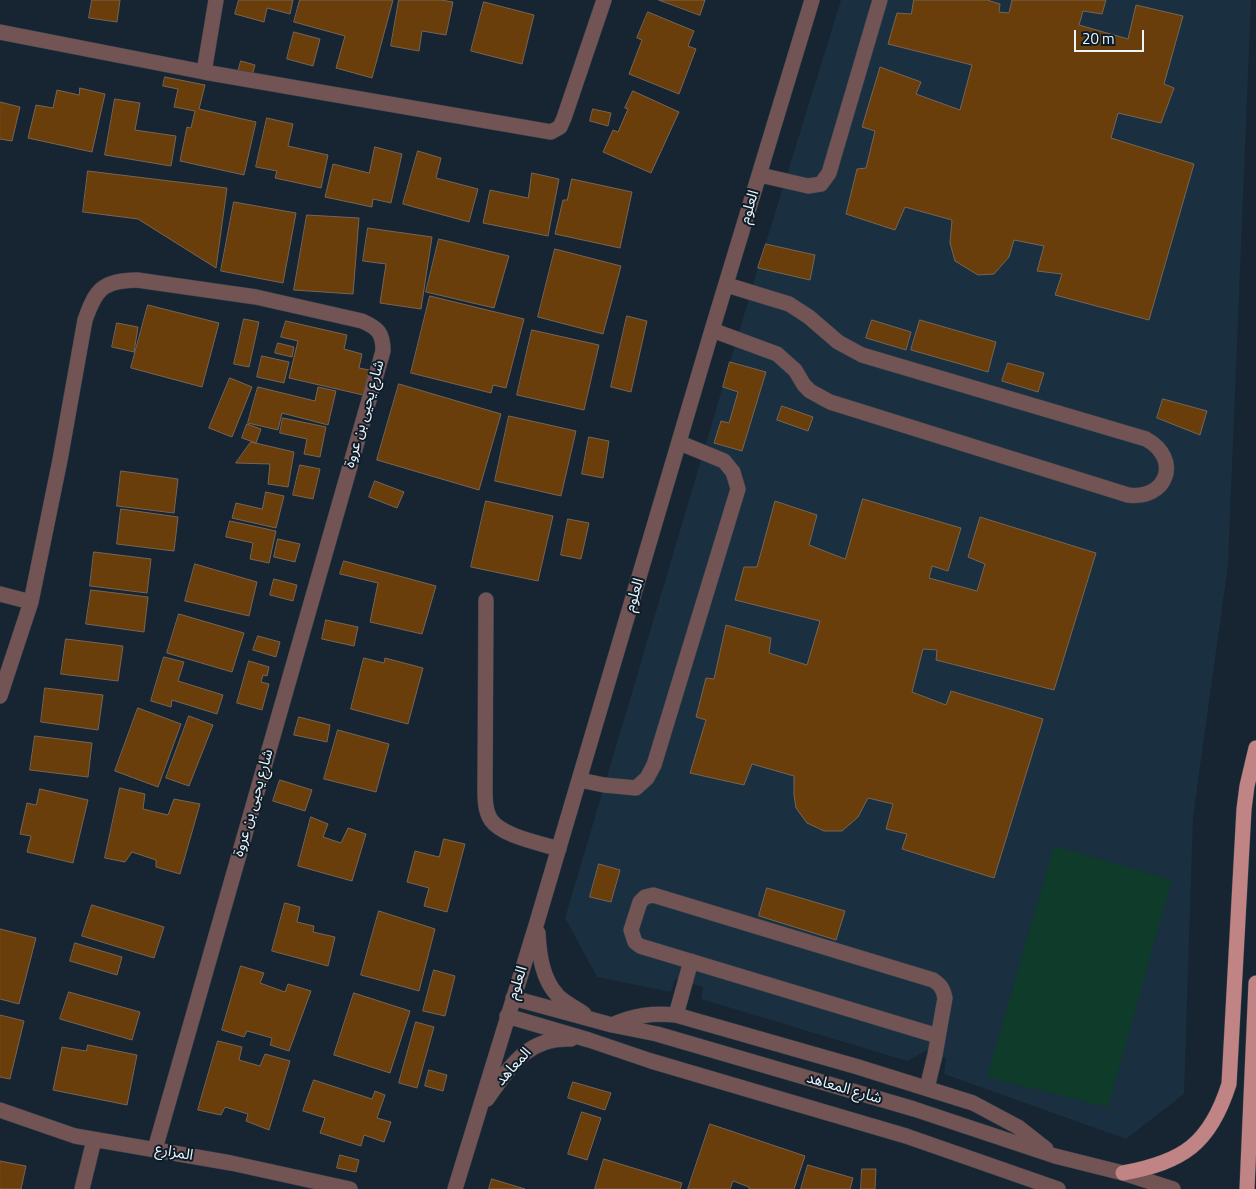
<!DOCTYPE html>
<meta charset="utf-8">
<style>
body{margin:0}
#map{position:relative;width:1256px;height:1189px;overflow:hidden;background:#162531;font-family:"Titillium Web",sans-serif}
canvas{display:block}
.scale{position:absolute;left:1074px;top:30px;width:70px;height:22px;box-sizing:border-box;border:2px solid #eaf4fc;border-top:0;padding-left:6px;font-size:15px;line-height:18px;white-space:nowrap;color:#eaf4fc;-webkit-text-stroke:4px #0d1c27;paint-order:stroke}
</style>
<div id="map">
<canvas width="1256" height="1189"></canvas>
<div class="scale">20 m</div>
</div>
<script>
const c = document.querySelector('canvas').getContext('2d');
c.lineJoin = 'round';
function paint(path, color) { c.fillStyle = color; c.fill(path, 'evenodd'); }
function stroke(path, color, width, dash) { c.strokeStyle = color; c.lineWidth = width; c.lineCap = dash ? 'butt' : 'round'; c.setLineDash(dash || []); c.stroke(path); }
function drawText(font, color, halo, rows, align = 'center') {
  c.font = font + ' "Titillium Web","Noto Sans Arabic",sans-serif'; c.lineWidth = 4; c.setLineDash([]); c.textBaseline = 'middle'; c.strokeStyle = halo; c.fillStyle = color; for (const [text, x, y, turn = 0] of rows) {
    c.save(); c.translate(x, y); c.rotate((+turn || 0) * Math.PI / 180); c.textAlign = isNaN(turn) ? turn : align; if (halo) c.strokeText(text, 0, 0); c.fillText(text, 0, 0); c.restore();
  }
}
paint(new Path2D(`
 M841,0h410l-23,565 -35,252 -9,277 -58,45 -182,-65 2,-16 -20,-7 -19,10 -206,-62 2,-12 -28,-8 -4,13 -74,-15 -32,-59 193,-650z`), '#1a2f3f');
paint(new Path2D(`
 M1054,846l118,34 -64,227 -121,-30z`), '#0e3b2a');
const building = new Path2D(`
 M92,0h28l-3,22 -28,-4z
 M239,0h54l-3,14 -23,-6 -3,14 -29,-8z
 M300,0h93l-21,78 -36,-10 9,-32 -51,-14z
 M399,0h42l12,2 -7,33 -24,-4 -3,20 -28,-5z
 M659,0h46l-5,15z
 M914,0h73l13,4 -1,8 10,1 3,-13h94l-4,14 -19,-3 -4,14 49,14 8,-34 47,11 -19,68 10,4 -13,35 -43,-10 -7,25 83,26 -45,156 -94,-25 7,-21 -25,-3 7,-25 -30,-6 -5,17 -15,17 -16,1 -23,-14 -5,-18 2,-23 -47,-13 -10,23 -49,-16 11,-45 9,-1 9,-37 -13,-4 18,-60 41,15 -5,12 44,16 12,-45 -84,-21 9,-31 14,1z
 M484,2l50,13 -12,49 -51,-13z
 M648,12l46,19 -6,15 8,3 -17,45 -50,-20 13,-34 -5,-2z
 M294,32l26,7 -7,27 -26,-7z
 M241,61l14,4 -4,14 -14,-3z
 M165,77l40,8 -6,24 57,13 -12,53 -64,-14 7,-34 4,1 4,-17 -21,-4 4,-18 -15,-3z
 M80,88l25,6 -13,58 -64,-14 8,-33 17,3 4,-18 22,5z
 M633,91l46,21 -28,61 -48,-21 10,-22 5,2 10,-23 -3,-1z
 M115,99l25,4 -5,27 41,6 -5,30 -66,-11z
 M0,102l20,5 -8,34 -12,-2z
 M593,109l18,4 -3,13 -18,-5z
 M267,118l26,6 -5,22 40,9 -7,33 -46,-10 2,-7 -21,-4z
 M375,147l27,7 -11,49 -18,-4 -1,8 -47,-10 8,-33 36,9z
 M418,151l23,7 -5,20 42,11 -9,33 -66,-18z
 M88,171l139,17 -11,80 -78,-49 -55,-7z
 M532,173l27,6 -11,57 -65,-13 7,-33 38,8z
 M572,179l60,13 -12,56 -65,-14 8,-34h4z
 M234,202l62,11 -13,70 -62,-12z
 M307,215l52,3 -6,76 -59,-4z
 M368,228l64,9 -11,72 -41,-6 6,-39 -23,-3z
 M439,239l70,17 -15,52 -68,-16z
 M766,244l49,11 -5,25 -52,-12z
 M555,249l66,17 -18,68 -65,-17z
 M430,296l94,23 -18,69 -13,-3 -2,8 -80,-20z
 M148,305l71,18 -17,64 -71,-19z
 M627,316l20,5 -16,71 -20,-5z
 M244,319l15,3 -10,45 -15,-3z
 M872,320l39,12 -5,18 -40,-12z
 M920,320l76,22 -8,30 -77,-22z
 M286,321l61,14 -3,14 18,5 -3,14 10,2 -6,25 -74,-17 9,-37 -17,-4z
 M117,323l21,4 -4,25 -22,-5z
 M532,330l67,15 -15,65 -67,-15z
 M278,343l16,4 -2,10 -17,-4z
 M262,356l27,6 -5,21 -27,-6z
 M730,362l36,10 -24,79 -28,-8 7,-22 8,2 9,-31 -15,-5z
 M1008,363l36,10 -6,19 -36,-11z
 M230,378l22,9 -20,50 -23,-9z
 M399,384l102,30 -22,76 -102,-30z
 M258,387l57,14 3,-14 18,4 -8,34 -46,-12 -4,17 -30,-7z
 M1163,399l44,12 -7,24 -43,-17z
 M782,406l31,11 -5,14 -31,-11z
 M509,416l67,15 -15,65 -66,-15z
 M283,418l43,9 -6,30 -16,-3 3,-15 -27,-6z
 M247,424l14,5 -5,14 -14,-5z
 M589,437l20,4 -6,37 -21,-4z
 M251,442l43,10 -6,35 -20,-3 2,-20 -34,-1z
 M300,465l20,4 -7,30 -20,-4z
 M121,471l57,8 -4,34 -57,-7z
 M375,481l29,11 -7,16 -28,-11z
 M266,492l18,4 -8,32 -44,-10 4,-15 26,6z
 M863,499l98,29 -13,43 -16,-5 -3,12 48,13 8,-27 -17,-7 12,-40 116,36 -42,137 -118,-30 1,-10 -14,-1 -11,43 34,13 5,-14 92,28 -49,159 -92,-29 5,-15 -21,-5 7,-25 -25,-6 -10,19 -16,14h-18l-17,-8 -11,-15 -2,-13v-19l-42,-12 -8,21 -54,-12 16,-53 -10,-3 10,-39 8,1 12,-54 45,13 -2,15 38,12 13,-44 -85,-21 9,-33h13l18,-66 42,14 -8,30 36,14z
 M486,501l67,15 -15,65 -67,-14z
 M121,509l57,8 -4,34 -57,-7z
 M568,519l21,4 -8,36 -20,-4z
 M230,521l46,10 -7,32 -19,-4 3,-16 -27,-6z
 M278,539l22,5 -5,18 -21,-5z
 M94,552l57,7 -4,34 -57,-7z
 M344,561l92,25 -14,48 -52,-12 8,-39 -38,-9z
 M195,564l62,18 -8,34 -64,-15z
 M274,579l23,6 -4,16 -23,-6z
 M91,590l57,7 -4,35 -58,-8z
 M179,614l65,19 -12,39 -65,-19z
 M326,620l32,7 -4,19 -32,-7z
 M258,636l22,6 -4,15 -23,-7z
 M66,639l57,7 -5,35 -57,-7z
 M164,657l20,5 -6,19 45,14 -6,19 -45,-14 -1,7 -20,-6z
 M364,658l20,5 1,-5 38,10 -15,56 -57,-15z
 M249,661l20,6 -2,9 -4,-1 -2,7 8,2 -7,26 -25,-7z
 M45,688l58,7 -5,35 -57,-8z
 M138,708l43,16 -23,63 -43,-16z
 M189,716l24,9 -24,61 -23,-8z
 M299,717l31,8 -3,17 -33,-7z
 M338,730l51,14 -13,48 -52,-13z
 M35,736l57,7 -4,34 -58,-7z
 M280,780l32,10 -7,21 -32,-10z
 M120,788l25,6 -2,15 25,6 6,-16 26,5 -20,70 -24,-7v-7l-24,-8 -7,10 -20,-4z
 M40,789l48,11 -15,63 -46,-11 4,-16 -11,-2 7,-31 9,2z
 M311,817l17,7 -5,13 18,6 7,-15 18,6 -14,47 -54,-15z
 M444,839l21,5 -18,68 -23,-6 5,-18 -22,-6 8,-31 24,6z
 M599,864l21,6 -9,32 -21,-5z
 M767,888l78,23 -9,29 -77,-24z
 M285,903l15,4 -3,15 17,4 -1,6 22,5 -7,29 -56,-15z
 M92,905l72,22 -10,31 -72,-22z
 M379,911l56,18 -16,62 -58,-16z
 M0,929l36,9 -17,66 -19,-5z
 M75,943l47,14 -5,18 -47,-14z
 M241,966l23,7 -4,10 25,9 3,-8 23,7 -22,60 -19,-6 2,-7 -25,-7 -3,6 -22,-7z
 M434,970l21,6 -10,40 -22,-5z
 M69,992l71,20 -8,28 -72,-21z
 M354,993l56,18 -20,62 -56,-18z
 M0,1015l24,6 -14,58 -10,-2z
 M416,1022l18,5 -17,61 -18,-5z
 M218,1041l24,6 -3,13 21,6 5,-12 25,7 -21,69 -23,-9 2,-7 -23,-7 -4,8 -23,-5z
 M88,1045l49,10 -10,50 -74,-15 9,-43 24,4z
 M429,1070l18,5 -4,16 -18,-5z
 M314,1080l58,19 3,-8 10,4 -8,23 14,4 -7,20 -20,-7 -3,11 -41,-13 5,-15 -22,-7z
 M573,1082l38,11 -6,17 -37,-12z
 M582,1112l19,6 -14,42 -19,-6z
 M710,1124l95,32 -11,33h-45v-2l-16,-6 -3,8h-42z
 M340,1155l19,5 -3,12 -19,-4z
 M604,1159l78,24 -2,6h-85z
 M0,1161l26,5 -5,23h-21z
 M808,1165l45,13 -3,11h-49z
 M862,1169h14l-1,20h-14z
 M492,1179l33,10h-36z`);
paint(building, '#6a3e0a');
stroke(building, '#756557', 1);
const minor = new Path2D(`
 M0,32l204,40 347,60 9,-5 4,-9 40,-118
 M204,72l12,-72
 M760,175l48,11 13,-2 8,-11 51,-173
 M712,330l65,24 18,16 9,15 6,6 20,11 298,93c39,5 54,-36 18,-56l-284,-84 -24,-13 -29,-25 -20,-13 -62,-19
 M0,594l31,8
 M486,600l-1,189c0,10 0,22 6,31 11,16 49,23 68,29
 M0,696l31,-94 29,-142 25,-140c11,-31 17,-39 52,-40l119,17 106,24c16,7 21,12 21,30l-228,798
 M580,780l24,5 32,3 11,-10 7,-13 84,-276 -5,-17 -9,-11 -44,-18
 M538,933c1,21 4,46 20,63 7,7 18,12 26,18
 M513,998l99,27 45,9 257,75 141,47 68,17 50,16
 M676,1015l15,-54
 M507,1016l82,24 62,21 255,75 152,53
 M612,1025c23,-10 40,-12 64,-10l182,52 115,36 45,24 28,22
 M927,1088l8,-33 10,-57c-2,-9 -4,-13 -12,-18l-280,-85 -8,2 -5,5 -9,28 4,12 5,4 298,90
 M487,1099c23,-32 40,-62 84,-60
 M0,1110l75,26 156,27 119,26
 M82,1189l12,-49
 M455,1189l82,-267 175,-592 100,-330`);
const major = new Path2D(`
 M1123,1173c60,-11 87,-29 106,-89l15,-275 3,-23 9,-38
 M1247,1189l9,-206`);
stroke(minor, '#34424d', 16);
stroke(major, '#34424d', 16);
stroke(minor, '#725455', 15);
stroke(major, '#c08485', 15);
drawText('15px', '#eaf4fc', '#0d1c27', [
 ["العلوم",750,207,-73],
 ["شارع يحيى بن عروة",365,414,-74],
 ["العلوم",635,595,-73],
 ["شارع يحيى بن عروة",254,803,-74],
 ["العلوم",518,983,-72],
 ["المعاهد",514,1067,-48],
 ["شارع المعاهد",844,1089,16],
 ["المزارع",174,1153,10]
]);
</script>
